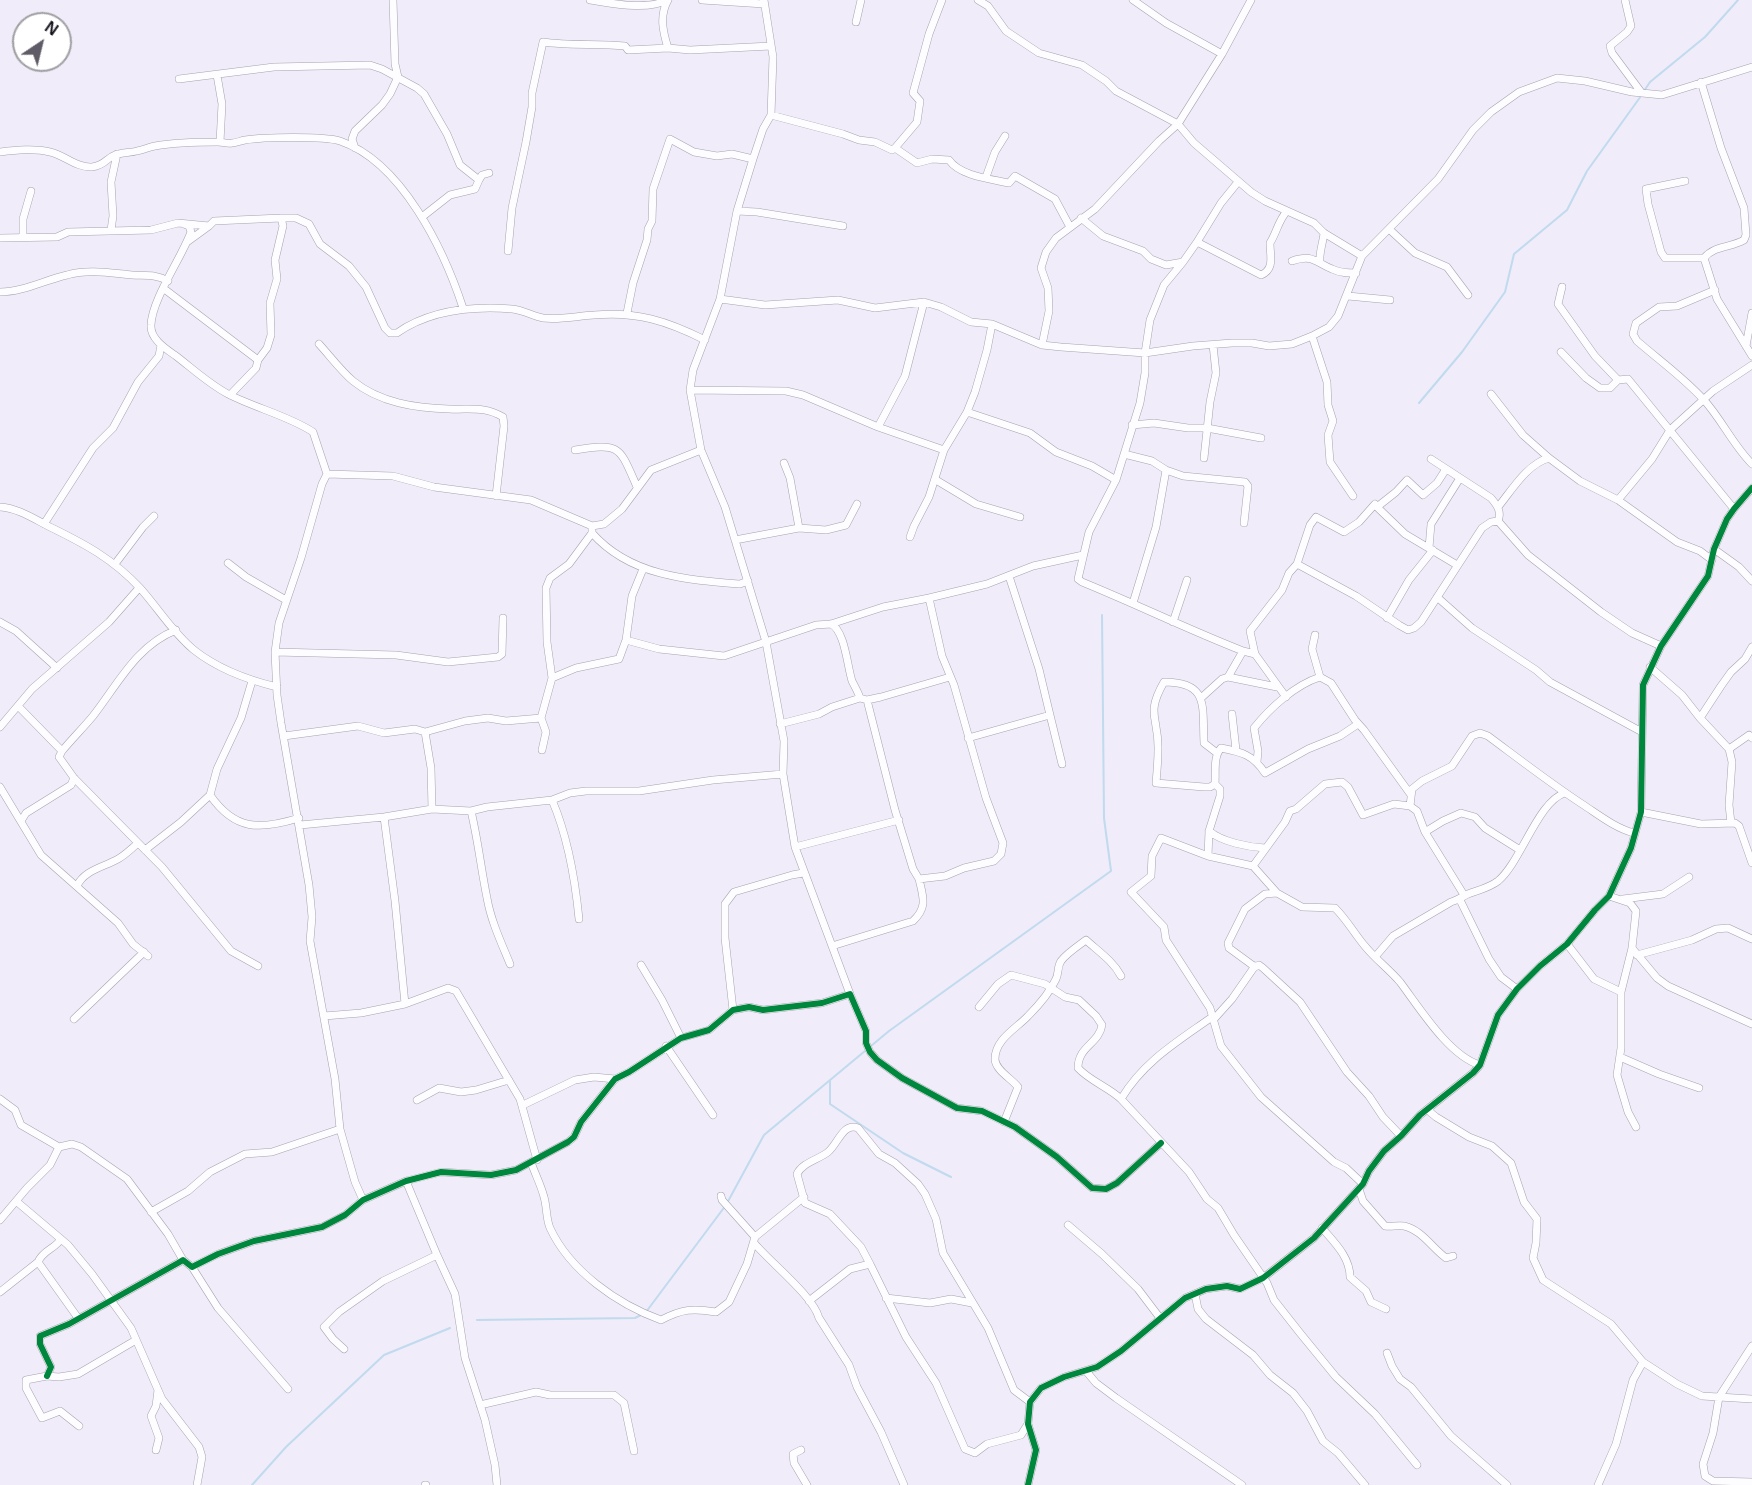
<!DOCTYPE html>
<style>
body{margin:0}
#map{position:relative;width:1752px;height:1485px;overflow:hidden;background:#f0ecf9;font-family:Helvetica,sans-serif}
canvas{display:block}
.north{position:absolute;left:12px;top:12px;width:60px;height:60px;box-sizing:border-box;background:#fff;border:2px solid #a09fa3;border-radius:50%;rotate:35deg;font-size:16px;font-weight:700;line-height:24px;text-align:center;color:#120f19}
.north::after{content:'';display:block;margin:auto;width:21px;height:27px;background:#605c67;clip-path:polygon(50% 0,100% 100%,50% 72%,0 100%)}
</style>
<div id="map">
<canvas width="1752" height="1485"></canvas>
<div class="north">N</div>
</div>
<script>
const c = document.querySelector('canvas').getContext('2d');
c.lineJoin = 'round';
function stroke(path, color, width, dash) { c.strokeStyle = color; c.lineWidth = width; c.lineCap = dash ? 'butt' : 'round'; c.setLineDash(dash || []); c.stroke(path); }
stroke(new Path2D(`
 M1644,91l6,-9 55,-45 33,-37
 M1419,403l43,-51 43,-60 9,-38 53,-44 20,-39 54,-75
 M830,1080v24l73,49 48,24
 M646,1312l80,-107 38,-70 125,-104 222,-160 -7,-53 -2,-203
 M477,1320l158,-2 6,-3
 M252,1485l34,-38 98,-92 66,-27`), '#c0daee', 2);
const street = new Path2D(`
 M590,0c21,3 57,11 77,0
 M668,0c-9,16 -5,32 0,48
 M702,0l62,4
 M764,0l9,57 -2,58
 M978,0l10,6 18,25 33,22 43,12 24,16 10,10 62,33 16,19 57,49 14,9 49,22 10,10 38,23
 M1133,0l33,23 56,31
 M1625,0l6,26 -4,6 -17,14 2,7 29,39
 M856,22l5,-22
 M217,75l5,29 -2,38
 M179,79l95,-12 96,-2 12,4 35,19 7,6 23,40 13,31 19,15 3,-5 7,-2
 M1701,82l20,66 23,60 2,27 -2,5c-14,8 -29,5 -40,18l13,41 35,57
 M355,148l-3,-9 3,-8 27,-26 8,-11 8,-17 -3,-13 -2,-64
 M895,148l22,-26 3,-21 -7,-8 16,-59 13,-34
 M0,152c16,-2 34,-4 50,0 14,3 27,16 42,15 14,-2 14,-9 23,-12 7,-3 15,-2 22,-4 6,-1 12,-4 18,-5 17,-3 45,-4 63,-4 5,0 9,2 14,1 4,0 8,-2 13,-3 18,-3 79,-4 95,1 62,21 104,109 123,167
 M753,159l10,-30 8,-14 72,19 16,6 16,2 17,8 3,-2 22,15 15,-4 17,1c11,16 42,19 60,23l6,-7 40,23 15,28
 M986,177l9,-25 10,-16
 M1685,181l-39,8 2,15 13,48 4,6h39
 M422,217l28,-22 25,-6 4,-9
 M1081,218l22,18 40,15 8,8 15,6 17,-3 14,-20 64,33c14,-6 9,-19 9,-32 7,-11 8,-22 17,-32
 M184,224l5,2 2,6c-10,27 -39,67 -40,93 -1,14 15,24 25,31 17,13 33,28 52,38 27,14 61,22 85,38l14,42 -5,10 -21,74 -22,65 -4,29 2,43 4,28 28,162 3,32 -2,24 25,138 5,50 15,53 8,18
 M843,226l-86,-14 -20,-1 -17,88 -27,71 -3,20 11,60 24,57 41,135 18,99 -1,33 12,73 55,147
 M1389,229l26,24 32,14 21,28
 M111,230l2,-14 -2,-34 6,-28
 M0,238l57,-1 11,-5 83,-2 27,-7 31,3 5,-5 67,-3h15l13,6 11,20 29,22 17,21 19,41 5,5h7c33,-23 76,-27 115,-24 11,1 21,7 31,9 17,2 34,-2 51,-3 42,-4 73,6 111,25
 M23,238v-19l8,-28
 M187,242l22,-16
 M1197,242l24,-39 17,-21
 M508,251l4,-43 14,-66 6,-35v-14l11,-51c27,4 55,1 82,4l3,4 40,-2 22,2 81,-4
 M1292,261c21,-7 23,1 40,8 8,4 16,4 24,4
 M1183,262l-19,23 -14,35 -5,33v20l-5,30 -24,77 -27,52 -11,47 4,3c54,22 107,48 161,69
 M1320,262c-1,-10 3,-19 4,-29
 M1562,287l-4,17 37,52 23,24 10,-1 106,130
 M163,288l95,72
 M1715,290l-38,16 -18,1 -23,16 -3,11 4,7c22,19 47,37 67,59 18,20 29,45 48,64
 M0,292c23,0 45,-12 67,-17 22,-6 43,-2 65,0 13,1 24,-1 36,6
 M1348,296l42,4
 M720,299l45,6 73,-5 37,8 49,-6 17,5 30,15 21,2 50,21 19,2 84,6 48,-7 39,-3h20l17,3 23,-2 20,-8 17,-9 9,-11 24,-60 76,-77 35,-49 18,-18 28,-20 38,-14 28,3 47,11 30,3 90,-28
 M627,313l6,-30 14,-43 1,-11 4,-8 1,-32 17,-50 24,13 23,4 15,-2 21,5 -16,52
 M1312,336l15,46 1,23 5,16 -5,14 2,27 23,34
 M319,344c11,12 22,27 34,37 27,22 63,27 96,28 22,1 35,-3 54,8l1,9 -8,70
 M1042,345l7,-34 -1,-23 -7,-20 5,-16 10,-14 39,-29 64,-68 19,-17 44,-70 29,-54
 M1746,346l6,-33
 M1561,352l25,26 14,10h10l8,-8
 M690,390l96,1 17,4 75,32 66,23
 M1491,394l32,41 26,23
 M230,395l26,-27 2,-8 9,-12 4,-13 -1,-32 7,-24 -2,-19 8,-34 -2,-8
 M967,412l63,21 26,19 36,14 24,14
 M1132,425l22,-2 34,5h19l54,10
 M878,427l27,-51 19,-74
 M575,450c46,-7 44,-4 62,37
 M1124,454l28,7 14,9 17,6 62,6 3,4 -4,37
 M1204,458l6,-56 6,-29 -3,-28
 M1431,459l60,39c6,7 11,14 7,23l30,34 73,57 31,21 29,13
 M784,463l6,15 9,50
 M327,474l66,2 41,11 97,13 61,26 12,-2 18,-15 29,-39 50,-20
 M936,480l40,24 44,13
 M1618,500l34,-41 18,-29 43,-39 39,-26
 M0,507c18,1 34,12 50,20 35,17 63,32 90,61 18,20 33,45 54,62 24,19 54,30 83,37
 M1377,507l28,27 52,31
 M1498,507c14,-17 29,-43 51,-49l31,23 38,19 59,42 23,9 12,9
 M44,524l49,-76 20,-20 25,-46 21,-26 2,-11
 M592,533c38,43 95,47 148,51l8,-3
 M910,537l4,-11 15,-29 15,-47 23,-38 8,-20 12,-42 5,-26
 M735,540l64,-12 27,2 20,-5 11,-21
 M1429,548l2,-24 29,-46
 M1714,549l25,18 13,14
 M228,563l18,14 40,23
 M115,564l28,-37 11,-11
 M1297,564l59,32 43,29 9,5 6,-2 7,-6 61,-94 9,-6 7,-1
 M1437,597l35,31 64,42 14,12 92,50
 M929,598l58,-14 46,-18 50,-11
 M1133,603l23,-76 10,-57
 M1387,618l22,-38 24,-30
 M0,622l16,9 41,37
 M1173,622l14,-42
 M831,624c14,7 16,41 21,57 3,6 6,11 8,17
 M176,630c-40,16 -58,54 -83,86 -10,12 -21,23 -31,35l-3,6 15,21 88,89 69,84 27,15
 M1315,635l-3,14 8,28 11,6 24,37 9,10 47,65
 M626,640l33,9 65,7 92,-31 15,-1 52,-17 46,-9 13,58 12,29 32,113 17,45 -2,11 -7,7 -30,7 -19,8 -26,3 -6,-10 -18,-59 -28,-110
 M275,652l121,3 52,7 50,-5 4,-3 1,-36
 M1255,654l-5,-23 32,-41 7,-17 8,-9 13,-39 6,-8 28,15 15,-10 16,-18 2,3 19,-15 11,-12 16,15 14,-12 9,-14
 M1650,667l32,28 18,23 29,31 3,13 -3,43 2,18
 M1228,677l15,-26 12,3 31,43
 M552,678l24,-10 43,-9 7,-19 6,-44 11,-27
 M1201,698l21,-19 6,-2 49,10
 M18,706l44,45
 M1232,714l4,36
 M1050,715l12,49
 M1700,718l21,-32 10,-14 14,-13 7,-12
 M780,724l39,-10 13,-7 28,-9 7,2 14,-3 69,-20
 M0,727l32,-38 77,-67 30,-34
 M425,732l6,36 1,41
 M284,736l74,-10 26,7 31,-4 10,3 40,-11 23,-3 18,3 35,-3
 M968,738l82,-23 -11,-46 -30,-93
 M1729,749l20,-14 3,3
 M542,750l4,-18 -5,-14 11,-40 -5,-36 -1,-54 4,-10 19,-14 23,-31v-7
 M1257,762l1,-11 -4,-23c16,-20 41,-43 66,-51
 M1215,784l-5,3h-6l-48,-4c1,-11 2,-22 2,-33 1,-33 -13,-35 6,-68 46,0 38,25 40,61l13,10
 M0,787l41,68 77,68 15,21 15,12
 M210,795c25,36 50,35 89,23
 M1410,806l2,-17 10,-8 30,-15 20,-30 8,-3 8,3c31,23 62,47 94,68 17,11 33,24 52,29
 M471,811c7,29 10,58 16,87 4,23 14,44 23,66
 M1641,812l60,12 34,-1 4,3 13,37
 M21,821l5,-8 45,-28 3,-7
 M300,825l84,-8 48,-8 39,2 16,-4 65,-7
 M1209,831c13,11 39,16 56,17
 M1425,832l18,-11 18,-8 14,4 10,11 35,22
 M795,847l104,-27
 M145,850l36,-28 29,-27 7,-26 24,-51 11,-37
 M1208,856l1,-25 11,-35v-7l-5,-5c1,-12 -2,-27 6,-36 21,4 32,7 44,25l43,-24 32,-13 18,-12
 M1253,866l-45,-10 -47,-18 -9,18 -1,20 -20,16 33,35 2,13 44,68 11,38 40,51 73,65 12,6 17,16
 M77,886c7,-16 27,-19 41,-27 7,-4 13,-10 19,-15
 M1277,893l-24,-27 32,-44 5,-11 6,-2 29,-25 17,-2 6,5 15,28 31,-11 16,2 7,5 8,21 39,63
 M1609,896l21,7 6,8 -4,37 -11,44v56l-4,27 11,37 8,15
 M1623,899l40,-5 26,-17
 M1460,900l29,59 12,18 16,12
 M579,919c-4,-41 -11,-82 -27,-119l18,-7 16,-2h53l74,-11 70,-6
 M1567,944l27,35 27,13
 M832,946l81,-25c15,-14 10,-24 6,-42
 M1632,948l25,30 11,8 84,38
 M1637,955l55,-15 24,-11 12,-1 24,11
 M1375,957l18,-21 58,-34c7,-2 11,-5 17,-8 10,-4 21,-6 30,-13 23,-19 40,-80 67,-88
 M641,965l21,35 19,38
 M405,1004l43,-16 8,3 64,108 17,61
 M979,1007l19,-23 13,-9 34,9 20,13 14,3 17,16 6,9c-3,19 -24,21 -24,43 12,13 30,19 43,31l68,73 18,27 11,9 16,27 33,48 7,17 26,33 36,44 39,37 42,51
 M733,1010l-8,-72v-34l9,-12 58,-17 11,-2
 M324,1016l37,-3 44,-9 -10,-103 -11,-84
 M74,1019l70,-67
 M1214,1019l18,-20 23,-33
 M666,1046l47,69
 M1620,1057l39,17 40,14
 M0,1099l15,11 6,15 38,22 13,-3 9,3 46,32 41,55 15,26
 M1121,1099c23,-38 56,-57 91,-82
 M417,1100l22,-12 22,4 15,-2 33,-10
 M523,1105l52,-25 19,-3 21,2
 M1430,1107v5l6,5 33,20 23,9 19,17 13,39 13,17 -1,24 -3,15 10,22 68,44 32,38 34,22 25,12 50,3
 M1004,1122l14,-35c-6,-8 -23,-17 -23,-28 0,-20 22,-31 33,-43 11,-11 22,-24 28,-37 3,-6 1,-12 5,-18 6,-8 17,-15 25,-21 12,11 27,21 35,36
 M1401,1136l-18,-19 -14,-21 -22,-24 -47,-70 -37,-34 -4,-3 -4,2 -26,-19 -1,-5 17,-34 20,-15 12,-1 25,14 33,1c12,12 19,25 29,37 11,14 25,24 36,37 19,25 49,74 80,83
 M531,1162c4,12 10,23 13,35 3,10 2,22 6,31 20,43 67,76 111,92 21,-11 32,-12 55,-8l13,-10 18,-38 8,-27 -33,-37 -1,-4
 M406,1181l31,74 18,39 10,64 20,62 10,45 2,20
 M1359,1189l4,12 22,25c6,1 13,-1 19,0 18,4 28,22 42,32l7,-2
 M16,1201l52,44 24,29 39,54 31,71 37,48 3,10 -5,28
 M151,1212l37,-21 22,-19 35,-18 27,-2 68,-23
 M0,1220l27,-32 23,-23 9,-18
 M1068,1225l34,29 36,35 22,29
 M1322,1228c12,14 28,29 28,49l16,14 5,11 15,7
 M755,1237l49,-40
 M755,1244c16,19 58,52 64,74l30,47 8,22 24,45 23,53
 M38,1262c5,-12 17,-13 23,-23
 M870,1264l-9,-17 -31,-33 -25,-11 -8,-29c6,-12 21,-14 31,-22 10,-8 15,-30 30,-24l21,26 16,9 23,21 7,10 11,25 7,34 45,75 26,62 16,12
 M192,1267l26,41 70,81
 M0,1292l38,-30 40,56
 M1195,1294l3,15 8,10 47,36 17,20 23,18 14,18 16,30 15,12 27,32
 M886,1298l44,5 21,-4 21,4
 M809,1301l41,-32 20,-5 36,73 30,46 29,66 10,4 12,-9 34,-9 7,-11
 M1752,1346l-33,51 -6,36 -10,31 2,12 8,5 39,1
 M344,1349l-11,-10 -9,-12 15,-15 44,-31 54,-26
 M1387,1353l5,13 8,13 11,8 40,49 56,49
 M1086,1371l10,12 20,15 126,87
 M47,1376l4,-9 -11,-23v-8l29,-12 109,-61 5,-3 9,7 26,-13 36,-13 68,-14 23,-12 18,-15 43,-19 35,-9 50,3 25,-5 52,-28 6,-5 7,-15 34,-43 14,-7 52,-34 28,-8 24,-20 16,-3 14,3 59,-7 28,-9 16,37v12l4,9 7,8 25,18 55,30 25,3 33,16 42,30 35,31 14,1 11,-6 44,-40
 M480,1405l56,-13 14,3h64l10,8 10,48
 M79,1426l-19,-15 -18,7 -16,-30v-8l21,-4 12,1 19,-3 58,-34
 M156,1450l3,-12 -8,-22 5,-10 2,-16
 M801,1450l-8,4 1,9 13,22
 M425,1485h1
 M1028,1485l8,-35 -8,-26 2,-22 11,-14 23,-11 33,-10 24,-16 64,-53 21,-9 21,-3 13,3 23,-11 51,-40 49,-54 6,-13 15,-20 17,-15 19,-21 53,-42 7,-8 18,-50 19,-26 23,-23 27,-22 28,-34 14,-14 22,-48 10,-36 2,-127 18,-39 47,-70 6,-27 13,-30 7,-10 18,-21
 M1598,1485l18,-41 17,-64 10,-18`);
stroke(street, '#a6a3ae', 8);
stroke(street, '#fdfcfe', 7);
stroke(new Path2D(`
 M47,1376l4,-9 -11,-23v-8l29,-12 109,-61 5,-3 9,7 26,-13 36,-13 68,-14 23,-12 18,-15 43,-19 35,-9 50,3 25,-5 52,-28 6,-5 7,-15 34,-43 14,-7 52,-34 28,-8 24,-20 16,-3 14,3 59,-7 28,-9 16,37v12l4,9 7,8 25,18 55,30 25,3 33,16 42,30 35,31 14,1 11,-6 44,-40
 M1028,1485l8,-35 -8,-26 2,-22 11,-14 23,-11 33,-10 24,-16 64,-53 21,-9 21,-3 13,3 23,-11 51,-40 49,-54 6,-13 15,-20 17,-15 19,-21 53,-42 7,-8 18,-50 19,-26 23,-23 27,-22 28,-34 14,-14 22,-48 10,-36 2,-127 18,-39 47,-70 6,-27 13,-30 7,-10 18,-21`), '#00873e', 6);
</script>
